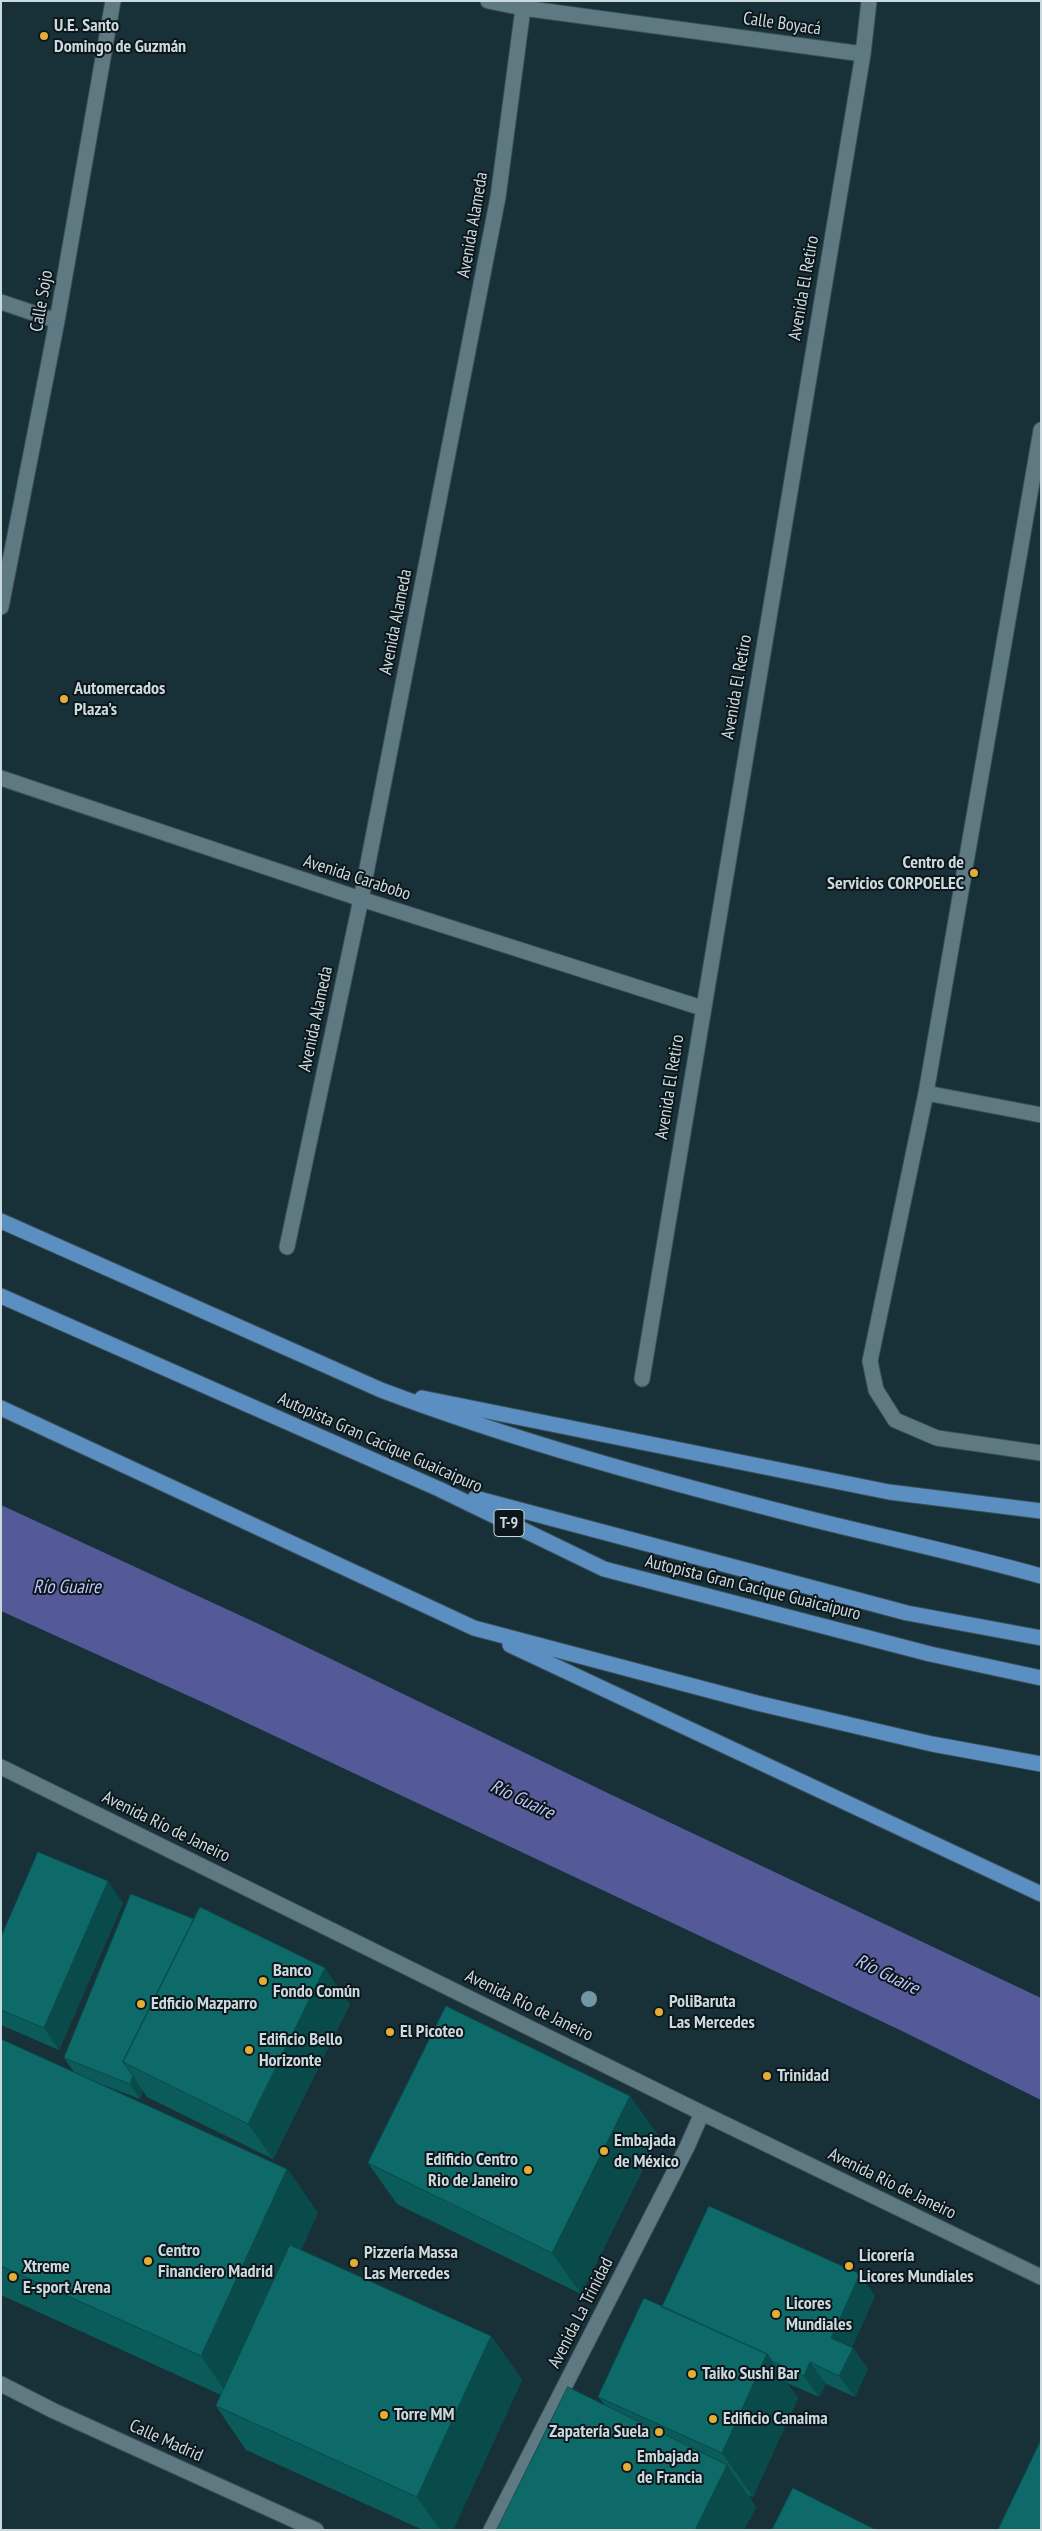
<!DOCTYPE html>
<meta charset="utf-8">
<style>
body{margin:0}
#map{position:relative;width:1042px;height:2531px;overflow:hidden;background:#183139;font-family:"PT Sans Narrow",sans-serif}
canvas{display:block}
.frame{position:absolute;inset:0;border:2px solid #cbdadf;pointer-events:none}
</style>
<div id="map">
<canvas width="1042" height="2531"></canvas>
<div class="frame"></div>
</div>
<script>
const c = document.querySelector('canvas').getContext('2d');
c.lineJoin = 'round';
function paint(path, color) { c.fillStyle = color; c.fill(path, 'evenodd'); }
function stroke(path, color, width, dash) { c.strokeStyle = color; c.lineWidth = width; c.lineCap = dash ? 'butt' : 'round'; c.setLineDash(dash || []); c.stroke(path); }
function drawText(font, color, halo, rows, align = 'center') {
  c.font = font + ' "PT Sans Narrow",sans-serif'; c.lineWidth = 4; c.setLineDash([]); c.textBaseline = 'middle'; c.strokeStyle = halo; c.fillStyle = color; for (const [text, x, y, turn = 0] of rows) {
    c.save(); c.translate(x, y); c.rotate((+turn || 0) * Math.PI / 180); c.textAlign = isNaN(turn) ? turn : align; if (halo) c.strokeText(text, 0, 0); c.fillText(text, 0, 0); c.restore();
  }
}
paint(new Path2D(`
 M1,1505l262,121 353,171 425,201v102l-141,-70 -689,-324 -210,-95z`), '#535a97');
const minor = new Path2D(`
 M488,1l35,7 340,46
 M1,302l56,19
 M1041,430l-115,663 -56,268 6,29 19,30 42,18 104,15
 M1,607l56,-286 56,-320
 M1,778l360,121 341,109
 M926,1093l115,22
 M287,1247l74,-348 137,-702 26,-196
 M642,1379l221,-1325 6,-53
 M1,1767l701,346 339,164
 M1,2384l53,27 262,119
 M491,2530l196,-383 15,-34`);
const highway = new Path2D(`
 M1,1221l380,169c135,51 274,89 414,125 82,21 164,38 246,61
 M1,1296l438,193 165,80 326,85 111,24
 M422,1398l467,94 152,19
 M1,1408l473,220 283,75 175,41 109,20
 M475,1498l432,115 134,25
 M510,1645l531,249`);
stroke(minor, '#3a4e55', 17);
stroke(highway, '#3a4e55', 17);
stroke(minor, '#5e7982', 15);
stroke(highway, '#5b8ec1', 15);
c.fillStyle = '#7296a3';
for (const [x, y] of [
 [589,1999]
]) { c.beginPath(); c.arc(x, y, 8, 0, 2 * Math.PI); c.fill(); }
paint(new Path2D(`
 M123,1903l-64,147 -58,-25v-88z
 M350,2004l-77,155 -126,-62 -4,-6 -3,8 -57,-22 204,92 31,44 -17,37 190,86 31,44 -69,150h-30l-177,-80 -30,-44 5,-11 -220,-100v-256l73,33 -10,-14z
 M630,2096l29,41 -78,157 -184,-90 -29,-41z
 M875,2296l-23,51 16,22 -13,28 -29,-13 -7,13 -32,-14 11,15 -45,99 -5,-2 8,12 -12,23h-247l107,-126 -6,-7 64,-90z`), '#0b5b5a');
paint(new Path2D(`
 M108,1881l15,22 -64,147 -15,-22z
 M325,1968l25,36 -77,155 -25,-35z
 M133,2076l10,15 -3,8 -10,-15z
 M630,2096l29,41 -78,157 -29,-41z
 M287,2169l31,44 -87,187 -30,-44z
 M860,2274l15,22 -29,64 -15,-22z
 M491,2336l31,44 -69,150h-13l-23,-33z
 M853,2348l15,21 -13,28 -16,-21z
 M767,2354l31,44 -45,99 -31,-44z
 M810,2362l16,22 -7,13 -15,-21z
 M727,2465l29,42 -12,23h-49z`), '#094a4a');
const building = new Path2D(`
 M38,1852l70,29 -64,147 -43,-18v-73z
 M131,1894l63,25 -71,143 10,14 -3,8 -66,-26z
 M200,1907l125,61 -77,156 -125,-62z
 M446,2006l184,90 -78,157 -184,-90z
 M1,2039l286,130 -86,187 -200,-90z
 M709,2206l151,68 -29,64 22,10 -14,28 -29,-14 -6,14 -32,-15 -5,-7 -105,-47z
 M290,2245l201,91 -74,161 -201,-91z
 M644,2298l123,56 -45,99 -124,-56z
 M568,2387l159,78 -32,65h-198z
 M1041,2440v90h-43z
 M793,2488l83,42h-104z`);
paint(building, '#0d6a69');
stroke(building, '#094a4a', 1);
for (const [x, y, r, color] of [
 [44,36,5,"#e4ad35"],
 [64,699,5,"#e4ad35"],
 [974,873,5,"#e4ad35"],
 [263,1981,5,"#e4ad35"],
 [141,2004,5,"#e4ad35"],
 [659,2012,5,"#e4ad35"],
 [390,2032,5,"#e4ad35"],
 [249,2050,5,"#e4ad35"],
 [767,2076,5,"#e4ad35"],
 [604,2151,5,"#e4ad35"],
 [528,2170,5,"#e4ad35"],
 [148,2261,5,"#e4ad35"],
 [354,2263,5,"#e4ad35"],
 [849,2266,5,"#e4ad35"],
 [13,2277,5,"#e4ad35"],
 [776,2314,5,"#e4ad35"],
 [692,2374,5,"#e4ad35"],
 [384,2415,5,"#e4ad35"],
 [713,2419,5,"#e4ad35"],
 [659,2432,5,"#e4ad35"],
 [627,2467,5,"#e4ad35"]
]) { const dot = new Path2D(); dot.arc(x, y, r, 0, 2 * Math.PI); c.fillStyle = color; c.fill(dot); stroke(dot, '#0d171b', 2); }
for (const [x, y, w] of [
 [509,1523,30]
]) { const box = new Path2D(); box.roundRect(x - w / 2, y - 13.5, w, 27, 4); c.fillStyle = '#0d171b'; c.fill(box); stroke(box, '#cbdadf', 1); }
drawText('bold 16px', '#cbdadf', null, [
 ["T-9",509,1523]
]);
drawText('18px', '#cbdadf', '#0d171b', [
 ["Calle Boyacá",782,24,8],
 ["Avenida Alameda",473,225,-80],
 ["Avenida El Retiro",804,288,-80],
 ["Calle Sojo",42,301,-80],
 ["Avenida Alameda",396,622,-79],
 ["Avenida El Retiro",737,687,-80],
 ["Avenida Carabobo",357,878,18],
 ["Avenida Alameda",316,1019,-78],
 ["Avenida El Retiro",670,1087,-81],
 ["Autopista Gran Cacique Guaicaipuro",380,1443,24],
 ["Autopista Gran Cacique Guaicaipuro",753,1588,14],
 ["Avenida Río de Janeiro",166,1827,26],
 ["Avenida Río de Janeiro",529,2006,26],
 ["Avenida Río de Janeiro",892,2184,26],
 ["Avenida La Trinidad",581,2313,-63],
 ["Calle Madrid",166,2441,24]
]);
drawText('bold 18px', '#cbdadf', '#0d171b', [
 ["U.E. Santo",54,26],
 ["Domingo de Guzmán",54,47],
 ["Automercados",74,689],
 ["Plaza's",74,710],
 ["Centro de",964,863,"right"],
 ["Servicios CORPOELEC",964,884,"right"],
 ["Banco",273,1971],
 ["Fondo Común",273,1992],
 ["PoliBaruta",669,2002],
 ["Las Mercedes",669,2023],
 ["Edficio Mazparro",151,2004],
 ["El Picoteo",400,2032],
 ["Edificio Bello",259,2040],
 ["Horizonte",259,2061],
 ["Trinidad",777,2076],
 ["Embajada",614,2141],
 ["de México",614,2162],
 ["Edificio Centro",518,2160,"right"],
 ["Rio de Janeiro",518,2181,"right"],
 ["Centro",158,2251],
 ["Financiero Madrid",158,2272],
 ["Pizzería Massa",364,2253],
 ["Las Mercedes",364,2274],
 ["Licorería",859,2256],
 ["Licores Mundiales",859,2277],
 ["Xtreme",23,2267],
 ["E-sport Arena",23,2288],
 ["Licores",786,2304],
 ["Mundiales",786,2325],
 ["Taiko Sushi Bar",702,2374],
 ["Torre MM",394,2415],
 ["Edificio Canaima",723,2419],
 ["Zapatería Suela",649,2432,"right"],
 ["Embajada",637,2457],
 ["de Francia",637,2478]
], 'left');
drawText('italic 19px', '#bcc5fb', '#0d171b', [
 ["Río Guaire",67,1588],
 ["Río Guaire",522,1800,25],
 ["Río Guaire",887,1975,26]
]);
</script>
